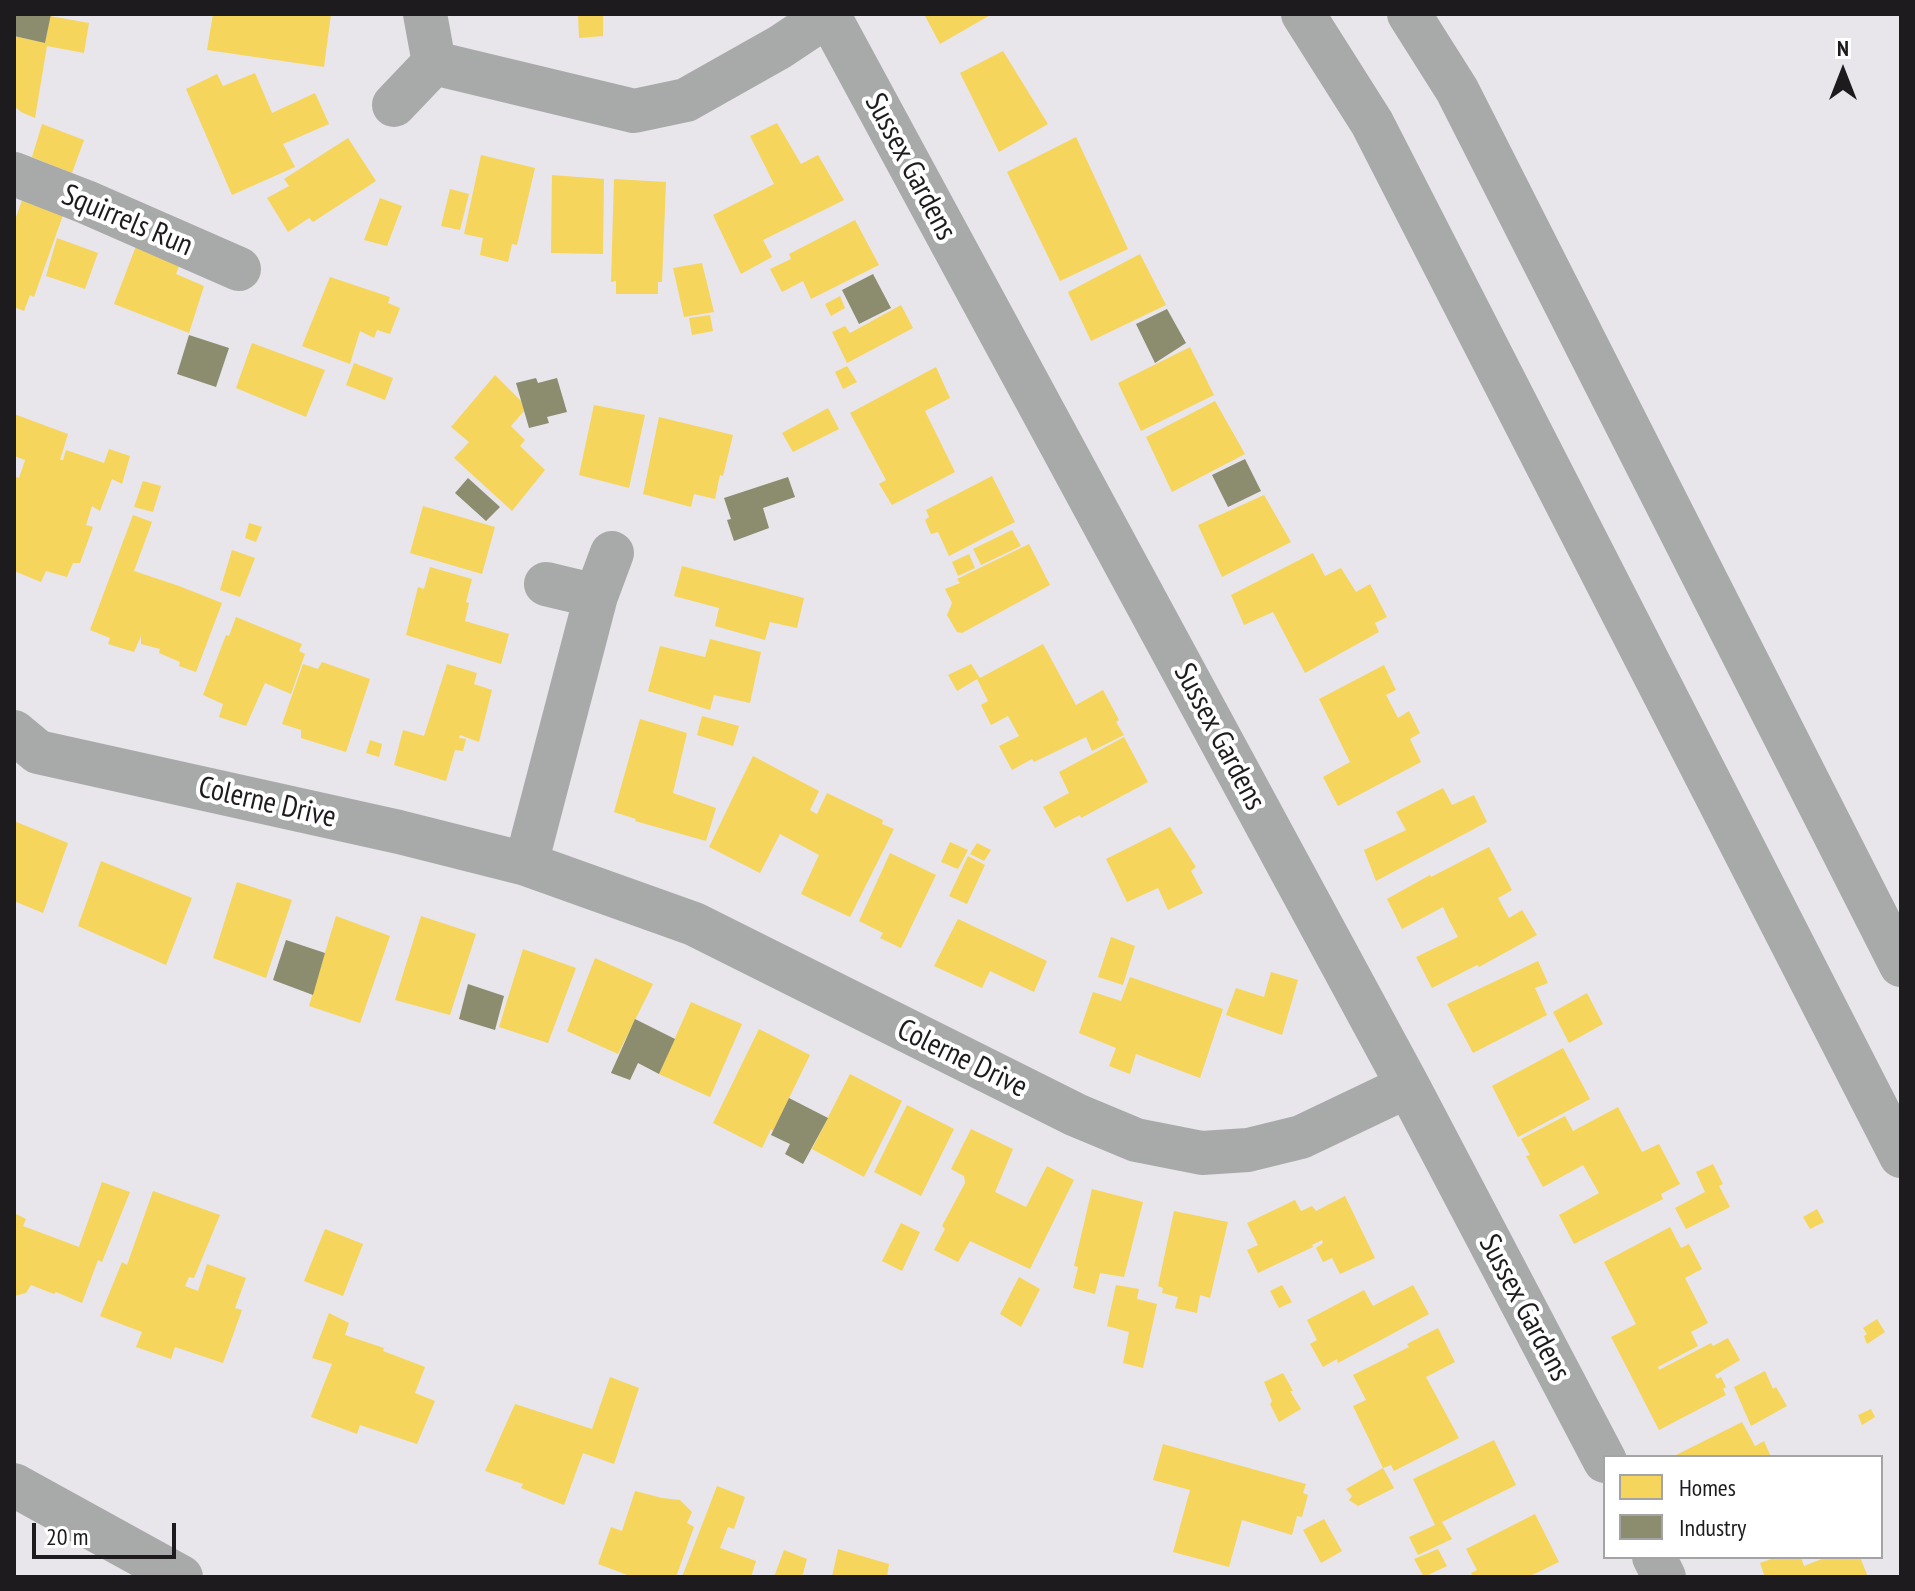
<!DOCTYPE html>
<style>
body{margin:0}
#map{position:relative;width:1915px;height:1591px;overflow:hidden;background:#e8e5eb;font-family:"PT Sans Narrow",sans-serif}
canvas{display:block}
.frame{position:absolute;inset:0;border:16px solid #1e1b1f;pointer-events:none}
.legend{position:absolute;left:1603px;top:1455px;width:280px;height:104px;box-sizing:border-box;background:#fff;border:2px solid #a5a4a5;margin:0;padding:10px 14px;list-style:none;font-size:24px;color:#1e1b1f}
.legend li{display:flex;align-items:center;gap:16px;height:40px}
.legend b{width:40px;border:2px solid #a5a4a5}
.north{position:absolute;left:1803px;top:32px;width:80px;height:80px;-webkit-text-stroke:6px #fff;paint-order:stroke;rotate:0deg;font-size:22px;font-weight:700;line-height:32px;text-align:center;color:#1e1b1f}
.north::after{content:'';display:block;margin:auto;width:28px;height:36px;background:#1e1b1f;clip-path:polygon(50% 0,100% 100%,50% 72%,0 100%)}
.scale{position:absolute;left:32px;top:1523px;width:144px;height:36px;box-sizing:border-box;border:4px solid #1e1b1f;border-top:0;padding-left:10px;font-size:24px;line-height:28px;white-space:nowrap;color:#1e1b1f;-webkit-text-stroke:6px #fff;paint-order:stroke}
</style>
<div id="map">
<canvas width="1915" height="1591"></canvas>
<div class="frame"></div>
<ul class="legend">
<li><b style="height:22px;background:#f6d55c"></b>Homes</li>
<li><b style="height:22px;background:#8c8c6e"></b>Industry</li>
</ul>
<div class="north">N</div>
<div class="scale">20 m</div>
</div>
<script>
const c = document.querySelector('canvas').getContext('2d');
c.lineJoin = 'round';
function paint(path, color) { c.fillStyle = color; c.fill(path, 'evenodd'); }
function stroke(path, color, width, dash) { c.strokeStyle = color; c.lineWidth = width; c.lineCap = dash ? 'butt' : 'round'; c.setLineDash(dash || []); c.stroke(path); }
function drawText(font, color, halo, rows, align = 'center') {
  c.font = font + ' "PT Sans Narrow",sans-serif'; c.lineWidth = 8; c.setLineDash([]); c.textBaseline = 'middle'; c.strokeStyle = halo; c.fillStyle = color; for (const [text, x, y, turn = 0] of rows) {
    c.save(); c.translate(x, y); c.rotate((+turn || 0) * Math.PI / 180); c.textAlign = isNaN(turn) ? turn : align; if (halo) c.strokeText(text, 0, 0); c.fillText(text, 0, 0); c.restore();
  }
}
paint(new Path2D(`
 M213,14h118l-7,53 -117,-17z
 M578,14h25v22l-24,2z
 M924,14h68l-52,30z
 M50,16l39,7 -5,30 -37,-7 -12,72 -14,-6 -7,-6v-70l31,7z
 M1003,51l45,73 -49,28 -39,-79z
 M255,73l17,40 43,-20 14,31 -46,20 12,23 -63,28 -46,-106 31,-15 6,12z
 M777,123l24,41 17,-9 26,45 -81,40 9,17 -31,17 -28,-59 61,-31 -24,-48z
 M42,124l42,16 -12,33 -40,-16z
 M1076,137l52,112 -68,32 -53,-109z
 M348,138l28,43 -63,41 -4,-4 -21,14 -21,-34 22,-12 -5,-7z
 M481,155l54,13 -18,77 -5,-1 -4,18 -28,-7 3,-17 -19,-4z
 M552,175l52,4 -1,75 -52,-1z
 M614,179l52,3 -4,100h-4v12h-42v-13l-5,1z
 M450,189l19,5 -9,36 -19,-4z
 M380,198l22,8 -15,40 -23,-6z
 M22,200l41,15 -29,82 -4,-2 -6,16 -10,-4v-88l1,1z
 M855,220l24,45 -68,34 -8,-18 -21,11 -12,-23 21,-10 -2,-5z
 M57,238l41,15 -13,36 -39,-13z
 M139,238l43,20 -6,16 28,12 -15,47 -75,-29z
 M1140,254l26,51 -75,36 -23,-49z
 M702,263l12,49 -30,5 -11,-49z
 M330,277l60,20 -2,6 12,5 -10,26 -13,-4 -3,8 -14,-7 -10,33 -48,-18z
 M840,296l5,12 -14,8 -6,-12z
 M901,305l12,23 -66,35 -15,-31 13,-6 5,7z
 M710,315l3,16 -21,4 -3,-17z
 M252,343l73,27 -19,47 -70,-29z
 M1190,347l24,48 -73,36 -23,-48z
 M354,363l39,15 -8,22 -39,-15z
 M847,366l10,16 -14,7 -8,-17z
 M936,367l14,31 -25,13 30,61 -63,33 -13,-21 7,-4 -36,-67z
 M495,375l27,27 2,9 -13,15 14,14 -5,6 25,24 -33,41 -58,-53 15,-16 -18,-15z
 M1215,401l30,53 -73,38 -26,-55z
 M594,405l51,10 -16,73 -50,-13z
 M828,408l11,21 -46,23 -11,-19z
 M14,414l54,20 -8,26h3l3,-10 38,13 5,-14 21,7 -8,28 -10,-5 -12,32 -8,-5 -6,19 7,2 -13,36h-7l-6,14 -21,-6 -5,11 -27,-11v-95l5,2 6,-18 -11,-4z
 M659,417l74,18 -10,41 -3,-1 -5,24 -21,-5 -3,13 -48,-13z
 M992,476l23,46 -66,34 -11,-24 -7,2 -6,-14 4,-3 -3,-7z
 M143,481l18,5 -8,26 -19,-5z
 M1264,495l27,47 -69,35 -24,-52z
 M423,506l72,21 -13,47 -72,-21z
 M133,515l19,7 -18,49 45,15 43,17 -26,69 -17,-6 1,-4 -21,-9 1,-4 -19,-5v-8l-7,16 -26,-8 2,-6 -20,-8z
 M249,523l13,4 -6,15 -11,-4z
 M1012,530l9,16 -40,19 -8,-16z
 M1029,544l21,41 -88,48 -5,-1 -10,-17 5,-12 -7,-14 15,-6 -3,-4z
 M232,550l23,8 -15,39 -20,-7z
 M1313,553l12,23 16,-8 15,24 14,-8 17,33 -12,6 4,9 -74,41 -32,-61 -29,13 -13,-30z
 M969,554l6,14 -17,8 -6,-14z
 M682,566l122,32 -7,30 -27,-6 -5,18 -50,-14 4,-18 -45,-12z
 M430,567l42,12 -6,23 3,1 -4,18 44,13 -8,30 -95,-29 12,-48 6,2z
 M236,617l66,27 -3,7 6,3 -14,40 -26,-11 -19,43 -27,-9 4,-13 -20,-9 23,-60 3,1z
 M710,639l51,13 -11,51 -36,-8 -4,15 -62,-19 12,-45 45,11z
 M1043,644l33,61 27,-15 16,30 -3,2 8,13 -32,16 -6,-14 -52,25 -2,-3 -20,11 -13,-24 20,-10 -11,-20 -17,9 -10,-20 7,-4 -11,-22 -20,12 -9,-16 23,-11 9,14z
 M322,662l48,17 -24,73 -45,-14v-8l-19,-6 21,-60 15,5z
 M447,664l30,9 -3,11 18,6 -13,52 -19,-7 -1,3 7,1 -3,12 -8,-1 -9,31 -52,-16 9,-35 21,6z
 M1384,665l12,25 -10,5 12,23 11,-7 11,22 -10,6 11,23 -83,44 -15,-29 27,-15 -31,-63z
 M702,716l37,10 -6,20 -36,-11z
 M640,719l47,14 -14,60 43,15 -10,33 -71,-20 1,-2 -22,-7z
 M1124,737l24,45 -67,36 -1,-3 -25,13 -12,-21 26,-14 -10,-21z
 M370,740l12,4 -3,13 -13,-4z
 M753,756l66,35 -9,19 5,3 2,1 10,-21 56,27 -1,4 12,5 -44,88 -49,-23 18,-39 -39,-21 -20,39 -51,-26z
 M1443,788l9,17 22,-10 13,27 -111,59 -12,-31 42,-20 -10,-18z
 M14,821l54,22 -25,70 -29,-12z
 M1170,827l26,40 -5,4 12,22 -35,17 -10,-22 -31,14 -21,-43z
 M950,842l18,8 -10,19 -17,-7z
 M977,843l14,7 -7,11 -14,-7z
 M1489,847l23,43 -14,8 11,20 13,-8 15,25 -58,32 -2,-2 -45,23 -16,-31 42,-20 -8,-15 -7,-15 -41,22 -15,-30 43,-24 1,2z
 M890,853l46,22 -35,73 -21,-10 3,-5 -24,-12z
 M968,856l17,9 -18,39 -18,-8z
 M101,861l91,37 -26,67 -88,-39z
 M237,882l55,18 -26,78 -53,-20z
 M336,916l54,20 -30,87 -51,-17z
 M421,916l55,18 -26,81 -55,-15z
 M958,919l89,42 -13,31 -44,-21 -8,17 -48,-22z
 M1111,937l24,9 -12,39 -25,-8z
 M523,949l53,19 -28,75 -49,-16z
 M595,958l58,26 -35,70 -51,-23z
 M1538,961l10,22 -13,5 12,27 -74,38 -26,-49z
 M1271,972l27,8 -16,55 -56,-20 10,-27 28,9z
 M1130,977l93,32 -23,69 -64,-24 -6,20 -21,-8 7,-18 -37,-15 14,-41 28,9z
 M1587,993l16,31 -34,19 -16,-31z
 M691,1002l51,22 -32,73 -51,-23z
 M759,1029l51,26 -37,76 -2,-2 -9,19 -49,-25z
 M1563,1048l27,51 -72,38 -26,-51z
 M850,1074l52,27 -38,76 -52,-28z
 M907,1105l47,24 -33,67 -47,-24z
 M1618,1107l24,45 17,-8 21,40 -19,10 2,5 -89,45 -15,-29 40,-22 -16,-28 -40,22 -17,-31 4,-1 -9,-16 44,-23 8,15z
 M971,1129l42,20 -18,43 31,15 21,-41 27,14 -44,89 -60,-28 -12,21 -24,-12 11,-21 -3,-3 23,-43 -1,-7 -13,-7z
 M1713,1164l10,20 -4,2 11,21 -44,22 -11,-21 30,-16 -9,-20z
 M102,1182l28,10 -28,70 -4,-2 -16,43 -26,-11 -2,2 -23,-9 -5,8 -12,3v-83l12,6 -3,7 56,21z
 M1092,1189l51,13 -19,75 -24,-4 -5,21 -22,-6 5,-21 -4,-1z
 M153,1191l67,24 -26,63 -5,-1 -4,9 13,5 9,-27 39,14 -11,30 7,2 -19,53 -48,-16 -4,12 -35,-12 6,-15 -42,-16 22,-54 5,3z
 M1345,1196l30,62 -35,16 -8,-16 -9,4 -7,-14 7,-5 -1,-3 -10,5 1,2 -55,26 -11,-23 11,-5 -11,-22 48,-23 6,11 11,-5 4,5z
 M1817,1209l7,13 -14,7 -7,-12z
 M1174,1211l54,11 -18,76 -10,-3 -3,18 -22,-5 3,-11 -16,-4 1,-5 -5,-2z
 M901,1223l19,9 -18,39 -20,-10z
 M1670,1227l11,21 8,-4 13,25 -17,9 23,45 -17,9 7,14 -40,21 1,3 52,-27 2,3 15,-8 12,22 -25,15 2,4 4,-2 5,10 -3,2 3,6 -67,35 -48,-93 25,-13 -32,-62z
 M325,1229l38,15 -20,52 -39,-15z
 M1019,1277l21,12 -19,38 -21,-13z
 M1116,1285l23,4 -2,10 20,5 -14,64 -20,-5 6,-31 -22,-6z
 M1282,1285l10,17 -13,6 -9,-17z
 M1413,1285l16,29 -91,49 -1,-4 -14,8 -13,-23 7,-4 -10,-20 57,-30 9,16z
 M329,1313l20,10 -4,12 39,13 -1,3 42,16 -10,26 20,8 -18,43 -57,-19 -3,9 -46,-17 21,-53 -20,-6z
 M1877,1319l8,13 -18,12 -3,-8 3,-2 -4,-6z
 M1438,1328l17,34 -29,15 33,61 -65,33 -3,-6 -8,3 -30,-62 13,-6 -13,-25 56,-28 -2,-3z
 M1765,1371l8,18 3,-2 11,19 -36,20 -17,-39z
 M1283,1373l10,18h-3l11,18 -22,13 -9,-18 2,-3 -8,-19z
 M610,1377l29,11 -25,76 -31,-11 -19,52 -43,-17 2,-4 -38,-13 30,-67 77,25z
 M1871,1409l4,8 -13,8 -4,-10z
 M1742,1422l13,24 9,-5 7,16h-99z
 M1494,1440l22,45 -74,37 10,17 -34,16 -9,-18 26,-12 -22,-46z
 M1163,1444l143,40 -3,9 5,2 -6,22 -5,-1 -5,19 -50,-15 -13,47 -56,-15 17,-62 -37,-10z
 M1383,1468l11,20 -36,18 -9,-6 3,-4 -6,-7z
 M717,1486l28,11 -11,32 -6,-2 -8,21 36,13 -5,16h-69z
 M635,1491l27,7 18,2 12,12 -5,11 7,4 -18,50h-43l-35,-13 13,-37 11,4z
 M1535,1514l24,48 -31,15h-55l-2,-4 6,-3 -11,-21z
 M1324,1519l18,32 -21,12 -18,-33z
 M838,1549l51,15 -2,13h-55z
 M1438,1549l9,17 -23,11 -10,-18z
 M784,1550l23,9 -5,18h-28z
 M1777,1557h24l3,9 23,-9h7l1,2 25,-2 8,20h-103l-5,-14z`), '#f6d55c');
paint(new Path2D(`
 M14,14h37l-6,29 -31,-7z
 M873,274l18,34 -32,16 -17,-34z
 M1167,309l19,34 -31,20 -19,-39z
 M189,335l40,13 -13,39 -39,-13z
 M536,378l2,5 19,-5 10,34 -20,5 2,6 -20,5 -13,-45z
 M1245,459l16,32 -33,16 -16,-32z
 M788,477l7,20 -32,11 6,20 -35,13 -7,-21 4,-1 -7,-21z
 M468,478l32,29 -14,14 -31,-28z
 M286,940l39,13 -12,42 -40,-15z
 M468,984l36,12 -9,34 -36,-11z
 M635,1019l40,20 -16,35 -21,-11 -8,17 -19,-7z
 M789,1098l39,20 -25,46 -18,-10 5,-10 -19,-9z`), '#8c8c6e');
stroke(new Path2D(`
 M828,14l580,1072 197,375
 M434,63l200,48 52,-11 94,-53 48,-32
 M394,105l40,-42 -9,-49
 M14,174l72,28 153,67
 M546,584l50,12
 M14,732l24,20 361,80 127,32 168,60 382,191 60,25 66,13 46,-3 53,-13 107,-51
 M526,864l70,-268 16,-43
 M1654,1557l10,20`), '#a8aaaa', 44);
stroke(new Path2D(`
 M1303,14l69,109 529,1033
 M1409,14l48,76 444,875
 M14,1485l167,92`), '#a8aaaa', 44);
drawText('30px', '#1e1b1f', '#fff', [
 ["Sussex Gardens",910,167,62],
 ["Squirrels Run",127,221,23],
 ["Sussex Gardens",1219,737,62],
 ["Colerne Drive",267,803,13],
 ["Colerne Drive",962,1059,26],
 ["Sussex Gardens",1524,1308,62]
]);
</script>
